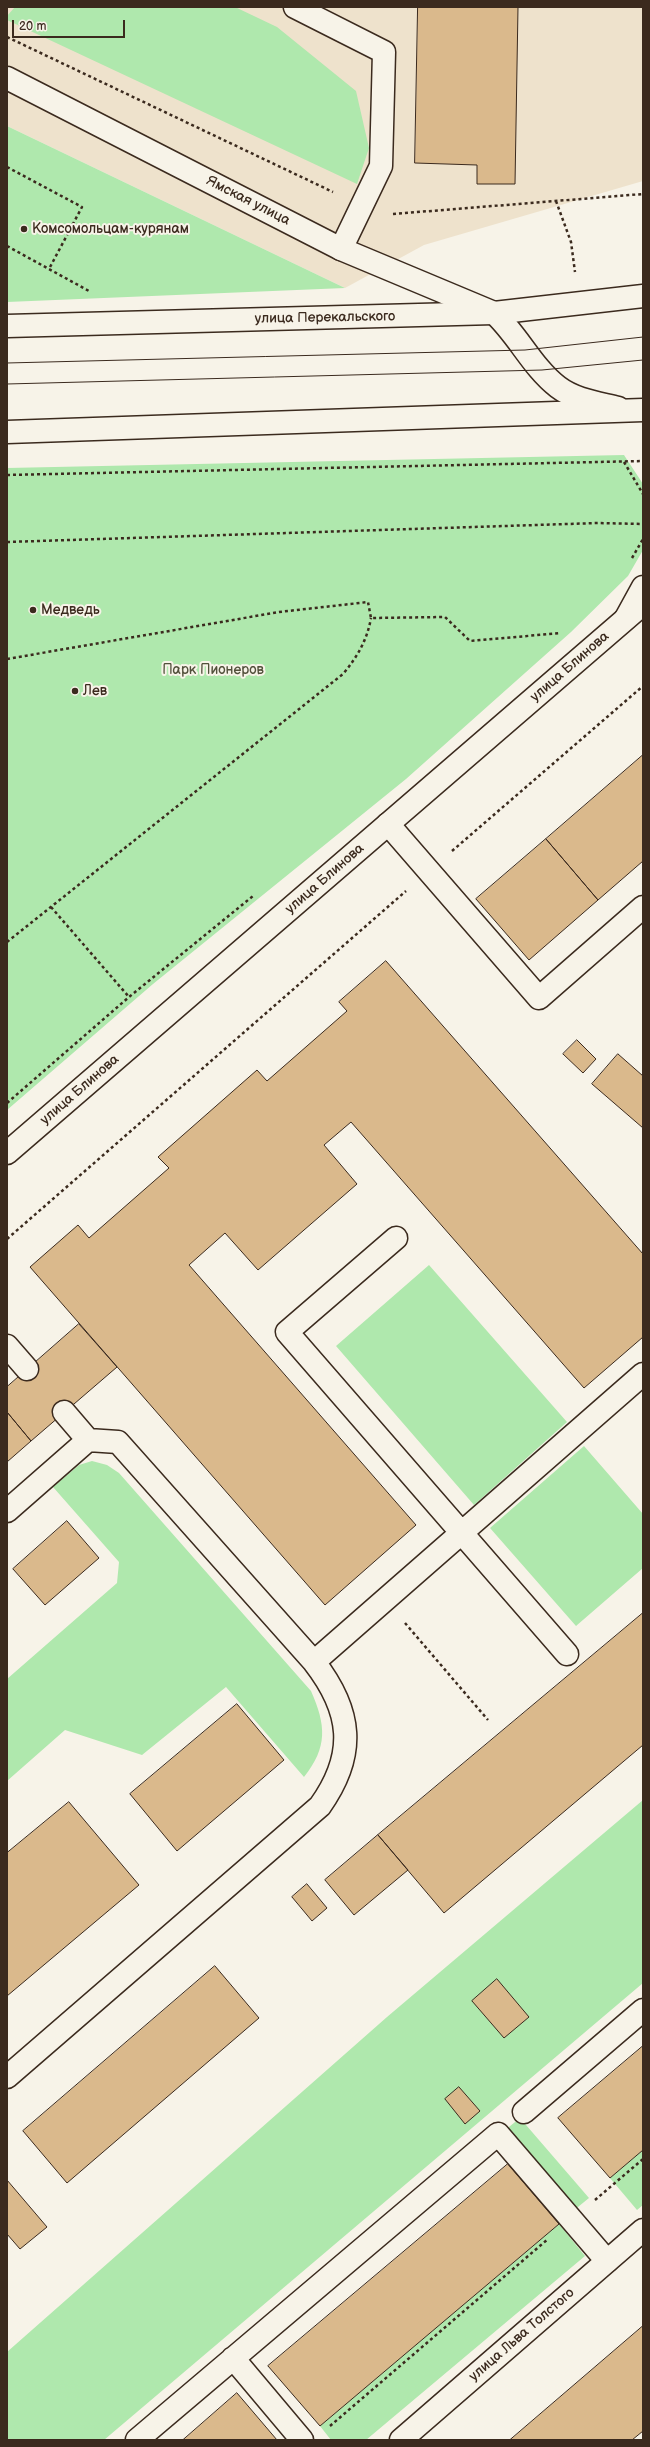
<!DOCTYPE html>
<meta charset="utf-8">
<style>
body{margin:0}
#map{position:relative;width:650px;height:2447px;overflow:hidden;background:#f7f3e8;font-family:"Balsamiq Sans",sans-serif}
canvas{display:block}
.frame{position:absolute;inset:0;border:8px solid #3b2a1e;pointer-events:none}
.scale{position:absolute;left:12px;top:20px;width:113px;height:18px;box-sizing:border-box;border:2px solid #3b2a1e;border-top:0;padding-left:5px;font-size:12px;line-height:14px;white-space:nowrap;color:#3b2a1e;-webkit-text-stroke:3px #f7f3e8;paint-order:stroke}
</style>
<div id="map">
<canvas width="650" height="2447"></canvas>
<div class="frame"></div>
<div class="scale">20 m</div>
</div>
<script>
const c = document.querySelector('canvas').getContext('2d');
c.lineJoin = 'round';
function paint(path, color) { c.fillStyle = color; c.fill(path, 'evenodd'); }
function stroke(path, color, width, dash) { c.strokeStyle = color; c.lineWidth = width; c.lineCap = dash ? 'butt' : 'round'; c.setLineDash(dash || []); c.stroke(path); }
function drawText(font, color, halo, rows, align = 'center') {
  c.font = font + ' "Balsamiq Sans",sans-serif'; c.lineWidth = 4; c.setLineDash([]); c.textBaseline = 'middle'; c.strokeStyle = halo; c.fillStyle = color; for (const [text, x, y, turn = 0] of rows) {
    c.save(); c.translate(x, y); c.rotate((+turn || 0) * Math.PI / 180); c.textAlign = isNaN(turn) ? turn : align; if (halo) c.strokeText(text, 0, 0); c.fillText(text, 0, 0); c.restore();
  }
}
paint(new Path2D(`
 M7,7h636v174l-219,64 -79,43 -338,-162z`), '#eee2cc');
paint(new Path2D(`
 M15,7h220l42,20 79,64 13,57 -12,36 -350,-164v-4z
 M7,126l338,162 -338,14z
 M624,455l19,29v66l-15,26 -57,56 -165,147 -253,205 -146,126v-642z
 M429,1265l138,157 -93,83 -138,-159z
 M584,1446l59,68v54l-67,58 -86,-98z
 M92,1461l15,4 12,8 192,218c15,34 17,56 -7,86l-78,-90 -84,68 -77,-25 -58,51v-102l110,-96 2,-21 -66,-75 26,-22z
 M643,1800v183l-539,457h-97v-88l380,-335z
 M520,2118l69,80 -16,13 -69,-80z
 M643,2150v55l-6,5 -27,-32z
 M559,2224l26,32 -219,184h-35l-11,-14z`), '#afe8ad');
const building = new Path2D(`
 M418,7h100l-3,177h-38v-19l-62,-2z
 M643,755v106l-45,39 -52,-61z
 M546,839l52,61 -69,60 -53,-61z
 M386,961l257,293v83l-59,51 -233,-266 -27,23 33,39 -99,86 -33,-37 -36,32 227,260 -91,80 -295,-338 48,-42 11,13 80,-70 -11,-11 99,-87 10,11 80,-70 -8,-9z
 M577,1040l19,19 -13,14 -20,-19z
 M618,1054l25,22v52l-51,-44z
 M79,1324l38,43 -86,74 -24,-29v-25z
 M7,1412l24,29 -24,21z
 M67,1521l32,37 -54,47 -32,-36z
 M643,1613v132l-199,168 -66,-78z
 M237,1704l47,56 -107,91 -47,-57z
 M69,1802l70,83 -132,111v-143z
 M378,1835l30,35 -54,45 -29,-35z
 M307,1884l20,24 -15,13 -20,-24z
 M215,1966l44,52 -192,165 -44,-52z
 M497,1979l32,38 -25,21 -32,-37z
 M643,2046v104l-33,28 -52,-60z
 M459,2087l21,24 -15,13 -20,-25z
 M508,2164l51,60 -239,202 -52,-60z
 M7,2180l40,47 -27,22 -13,-15z
 M643,2326v105l-11,9h-122z
 M237,2393l40,47h-94z`);
paint(building, '#dab98c');
stroke(building, '#3b2a1e', 1);
const lane = new Path2D(`
 M295,7l89,45 -3,114 -40,83
 M388,824l151,174 104,-91
 M396,1238l-109,94 280,322
 M7,1346l20,23
 M64,1412l24,28
 M7,1511l81,-71 30,2 196,220 329,-288
 M7,2077l313,-271c37,-52 32,-95 -6,-144
 M524,2112l119,-102
 M233,2358l69,82
 M137,2440l361,-306 109,127`);
const street = new Path2D(`
 M626,618l17,-31
 M401,2440l242,-210`);
const secondary = new Path2D(`
 M7,78l334,171 153,64c24,22 38,54 64,74 17,13 40,16 60,21
 M7,1153l636,-549`);
const primary = new Path2D(`
 M7,326l487,-13 149,-17
 M7,432l636,-22`);
stroke(lane, '#3b2a1e', 25);
stroke(street, '#3b2a1e', 25);
stroke(secondary, '#3b2a1e', 25);
stroke(primary, '#3b2a1e', 25);
stroke(new Path2D(`
 M7,37l326,155
 M7,167l75,40 -33,62
 M556,201l15,41 4,30
 M393,214l250,-20
 M7,246l82,45
 M624,462l19,32
 M7,475l636,-14
 M7,542l591,-19 45,1
 M632,558l11,-19
 M7,659l272,-47 89,-10 3,16 74,-1 25,24 91,-8
 M452,851l191,-165
 M51,907l78,90
 M7,942l336,-268c15,-18 24,-34 28,-56
 M7,1103l122,-106 124,-101
 M7,1239l399,-348
 M405,1623l83,97
 M595,2200l48,-41
 M330,2426l218,-187`), '#3b2a1e', 2.5, [3, 3]);
stroke(lane, '#f7f3e8', 22);
stroke(street, '#f7f3e8', 22);
stroke(secondary, '#f7f3e8', 22);
stroke(primary, '#f7f3e8', 22);
stroke(new Path2D(`
 M7,363l518,-13 118,-13
 M7,384l535,-14 101,-10`), '#3b2a1e', 1);
for (const [x, y, r, color] of [
 [24,229,4,"#3b2a1e"],
 [33,610,4,"#3b2a1e"],
 [75,691,4,"#3b2a1e"]
]) { const dot = new Path2D(); dot.arc(x, y, r, 0, 2 * Math.PI); c.fillStyle = color; c.fill(dot); stroke(dot, '#f7f3e8', 1.5); }
drawText('14px', '#3b2a1e', '#f7f3e8', [
 ["Ямская улица",248,201,27],
 ["улица Перекальского",325,318,-1],
 ["улица Блинова",570,667,-41],
 ["улица Блинова",325,879,-41],
 ["улица Блинова",80,1090,-41],
 ["улица Льва Толстого",522,2335,-41]
]);
drawText('14px', '#3b2a1e', '#f7f3e8', [
 ["Комсомольцам-курянам",32,229],
 ["Медведь",41,610],
 ["Лев",83,691]
], 'left');
drawText('14px', '#52503b', '#f7f3e8', [
 ["Парк Пионеров",213,670]
]);
</script>
